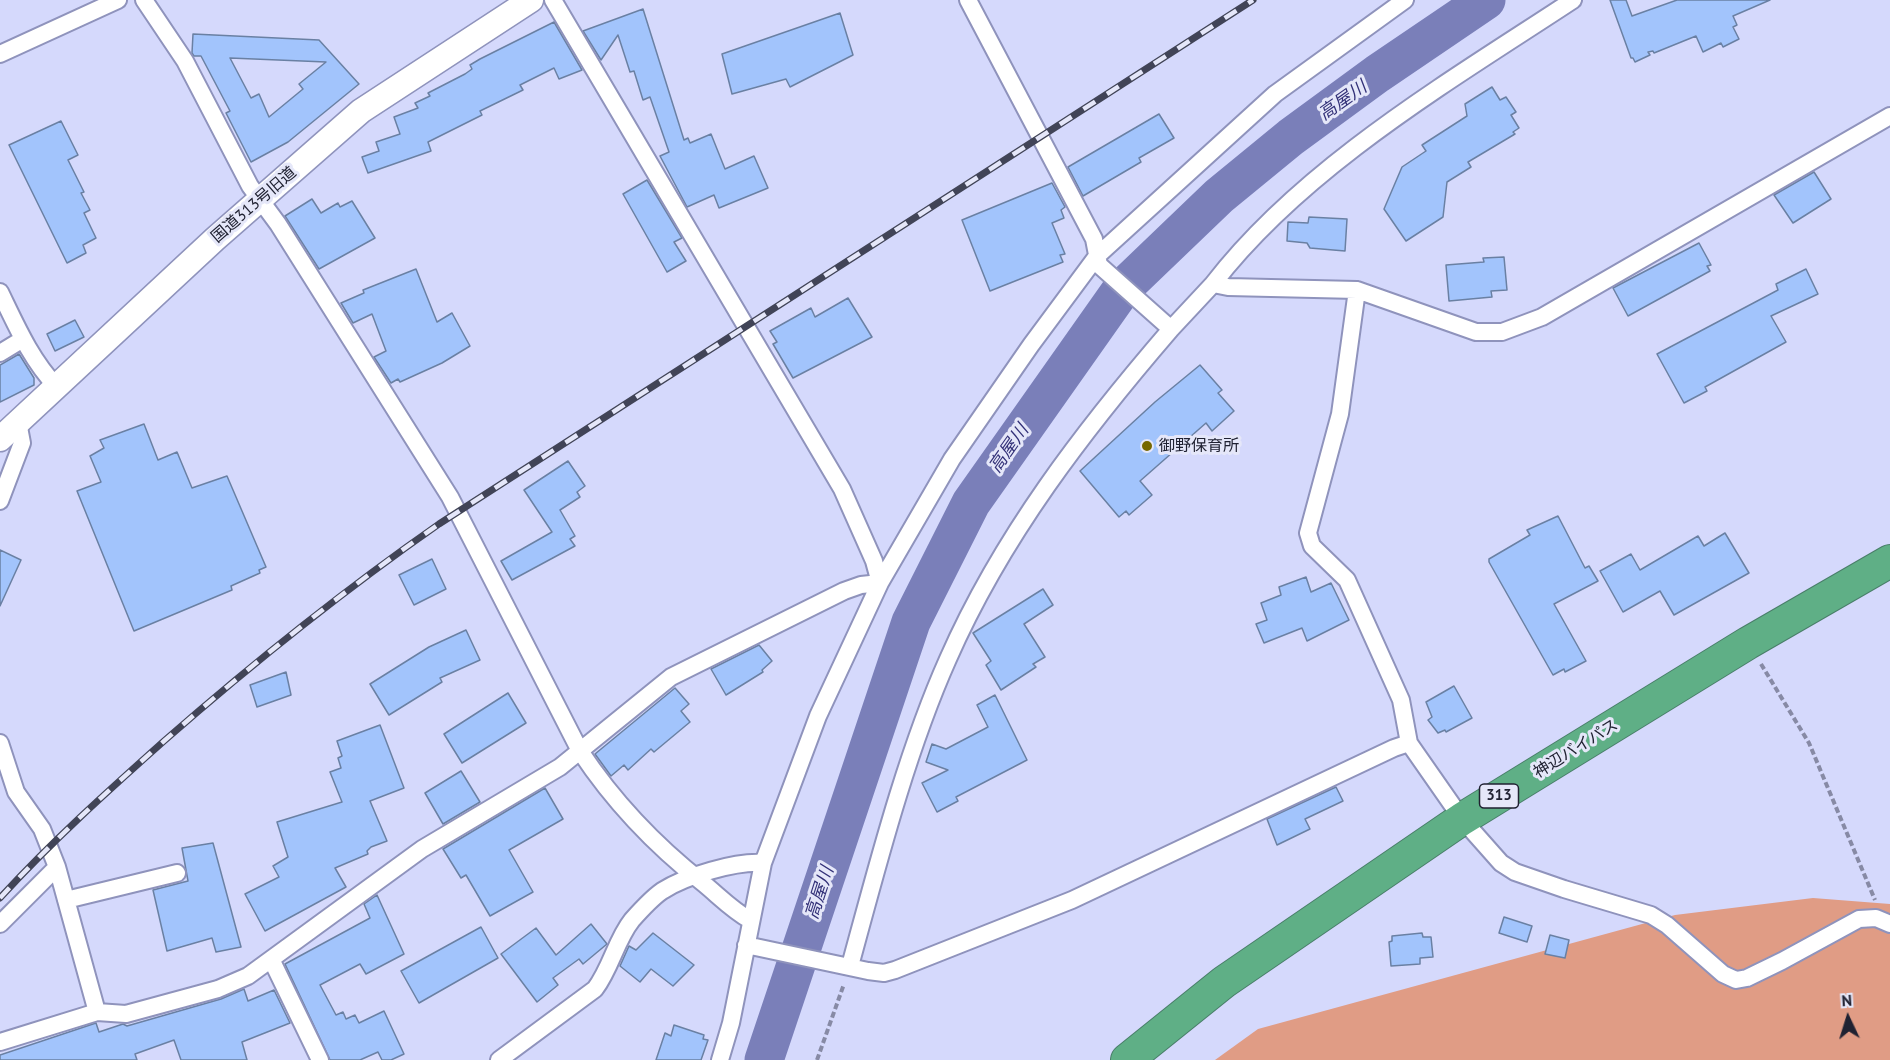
<!DOCTYPE html>
<meta charset="utf-8">
<style>
body{margin:0}
#map{position:relative;width:1890px;height:1060px;overflow:hidden;background:#d5d9fc;font-family:"PT Sans",sans-serif}
canvas{display:block}
.north{position:absolute;left:1818px;top:988px;width:60px;height:60px;-webkit-text-stroke:4px #e5e7f9;paint-order:stroke;rotate:356deg;font-size:16px;font-weight:700;line-height:24px;text-align:center;color:#202232}
.north::after{content:'';display:block;margin:auto;width:21px;height:27px;background:#202232;clip-path:polygon(50% 0,100% 100%,50% 72%,0 100%)}
</style>
<div id="map">
<canvas width="1890" height="1060"></canvas>
<div class="north">N</div>
</div>
<script>
const c = document.querySelector('canvas').getContext('2d');
c.lineJoin = 'round';
function paint(path, color) { c.fillStyle = color; c.fill(path, 'evenodd'); }
function stroke(path, color, width, dash) { c.strokeStyle = color; c.lineWidth = width; c.lineCap = dash ? 'butt' : 'round'; c.setLineDash(dash || []); c.stroke(path); }
function drawText(font, color, halo, rows, align = 'center') {
  c.font = font + ' "PT Sans","Noto Sans JP",sans-serif'; c.lineWidth = 6; c.setLineDash([]); c.textBaseline = 'middle'; c.strokeStyle = halo; c.fillStyle = color; for (const [text, x, y, turn = 0] of rows) {
    c.save(); c.translate(x, y); c.rotate((+turn || 0) * Math.PI / 180); c.textAlign = isNaN(turn) ? turn : align; if (halo) c.strokeText(text, 0, 0); c.fillText(text, 0, 0); c.restore();
  }
}
paint(new Path2D(`
 M1813,898l77,6v156h-675l43,-31 417,-114z`), '#e09c85');
stroke(new Path2D(`
 M764,1060l147,-438 60,-119 151,-214 97,-93 72,-59 86,-63 109,-74`), '#7a7fb9', 39);
const building = new Path2D(`
 M1610,0h16l6,16 45,-16h93l-37,16 4,9 -4,2 6,12 -16,8 -2,-4 -18,9 -7,-16 -42,17 -1,-2 -5,1 2,3 -15,7 -2,-4h-2z
 M643,9l41,131 4,-2 2,5 21,-9 14,35 29,-13 14,32 -49,20 -5,-13 -27,12 -27,-51 9,-4 -19,-55 -7,3 -9,-29 -4,1 -12,-37 -17,25 -18,-29z
 M840,13l13,42 -63,32 -4,-8 -54,15 -10,-40z
 M554,22l28,48 -23,9 -5,-11 -34,17 3,5 -43,21 2,4 -54,27 3,9 -63,22 -6,-16 17,-6 -3,-9 24,-8 -6,-17 24,-9 -3,-5 15,-7 -2,-3 37,-19 7,-5 -2,-4 10,-6z
 M193,34l126,6 40,44 -71,58 -37,20 -25,-49 4,-2 -29,-55h-7l-2,-3zM230,58l96,4 -27,22 4,5 -34,28 -10,-23 -8,4z
 M1492,87l8,13 6,-3 10,15 -5,3 8,13 -6,4 2,2 -47,28 3,5 -24,15 -4,35 -37,24 -22,-32 18,-42 24,-16 -4,-6 45,-29 -2,-12z
 M1159,114l15,24 -35,20 2,4 -58,34 -15,-29z
 M61,121l17,34 -10,5 16,32 -3,1 9,17 -6,3 12,25 -13,7 3,8 -19,10 -58,-118z
 M1814,172l17,27 -38,24 -19,-28z
 M647,180l35,58 -8,4 12,19 -19,11 -44,-78z
 M1052,183l13,24 -4,3 3,8 -12,5 13,31 -5,1 3,7 -73,29 -28,-71z
 M312,199l9,14 17,-10 2,4 12,-6 23,37 -56,31 -34,-53z
 M1309,217l38,2 -2,32 -35,-3 -3,-5 -20,-2 1,-19 20,1z
 M1699,243l12,22 -4,1 3,5 -82,45 -15,-28z
 M1504,257l3,33 -16,1 1,6 -43,4 -3,-36 38,-3 -1,-4z
 M416,269l21,53 15,-9 18,33 -28,17 -42,19 -2,-3 -7,4 -17,-26 12,-6 -14,-37 -19,9 -12,-20 23,-10 -1,-3z
 M1806,269l12,25 -47,22 15,26 -81,45 2,4 -23,12 -27,-49 121,-64 -2,-6z
 M848,298l24,39 -79,41 -20,-34 4,-2 -7,-11 41,-23 4,9z
 M75,320l9,17 -29,14 -8,-17z
 M19,354l15,24v7l-34,17v-37z
 M1200,365l22,25 -4,3 16,18 -22,20 -6,-8 -66,58 12,14 -23,20 -3,-4 -7,6 -39,-46 75,-69z
 M144,424l14,36 19,-8 15,36 35,-12 39,91 -7,3 1,3 -29,13 1,4 -98,41 -57,-140 24,-9 -11,-26 14,-8 -4,-8z
 M568,461l17,25 -8,6 3,5 -20,13 15,26 -5,3 5,7 -63,34 -11,-19 51,-29 -28,-42z
 M1558,516l27,52 4,-2 9,15 -44,23 32,57 -21,11 -1,-3 -11,6 -64,-113v-3l41,-24 -3,-5z
 M1725,533l24,40 -75,42 -14,-24 -37,21 -23,-41 31,-17 9,16 58,-34 6,10z
 M0,550l21,10 -21,46z
 M432,559l14,30 -32,16 -15,-30z
 M1306,577l5,15 20,-9 18,37 -42,21 -5,-13 -38,15 -8,-19 11,-4 -6,-17 20,-8 -2,-8z
 M1043,589l10,16 -29,19 21,33 -12,7 3,3 -35,23 -15,-25 5,-4 -18,-28z
 M466,630l14,30 -40,18 2,4 -53,33 -19,-31 59,-37z
 M759,645l13,16 -10,9 1,2 -37,23 -15,-26z
 M286,672l5,23 -34,12 -7,-22z
 M1454,686l18,32 -26,14 -1,-2 -7,3 -10,-13 4,-3 -6,-15z
 M675,688l14,16 -8,7 9,11 -36,30 -3,-3 -23,21 -4,-5 -13,11 -16,-22z
 M508,693l18,30 -64,40 -18,-29z
 M995,695l32,65 -71,37 2,4 -21,11 -15,-29 26,-13 -22,-8 6,-18 14,5 42,-22 -11,-22z
 M380,725l24,63 -34,13 17,40 -16,6 -4,4 1,3 -33,14 11,19 -81,44 -20,-37 34,-17 -6,-11 15,-9 -11,-35 65,-20 -12,-30 11,-4 -3,-10 4,-2 -5,-15z
 M461,771l19,31 -37,22 -18,-31z
 M1336,787l7,14 -38,18 5,10 -33,16 -10,-26z
 M545,788l18,31 -54,31 24,42 -43,24 -24,-41 -5,3 -18,-29z
 M213,843l28,104 -25,5 -4,-14 -45,13 -14,-61 35,-9 -6,-33z
 M377,895l27,59 -38,20 -6,-10 -40,21 16,30 7,-3 3,7 9,-4 4,8 25,-12 20,43 -13,6h-9l-4,-8 -18,8h-30l-45,-96 85,-46 -6,-14z
 M1504,917l28,9 -5,16 -28,-9z
 M591,924l16,20 -24,20 -4,-5 -26,19 5,7 -21,17 -36,-48 35,-26 20,27z
 M481,927l17,31 -79,45 -18,-32z
 M653,933l41,32 -21,21 -22,-17 -11,13 -20,-16 9,-20 7,4z
 M1422,933l1,4h8l2,20 -13,1v6l-29,2 -2,-24 3,-1v-5z
 M1550,935l19,5 -4,18 -20,-4z
 M244,989l4,12 26,-11 16,33 -48,19 5,18h-66l-7,-20 -39,14 2,6h-137v-5l96,-32 3,9 24,-8 4,2 94,-27z
 M674,1025l30,10 -1,4 5,1 -7,20h-45l9,-27 6,3z`);
paint(building, '#a2c4fc');
stroke(building, '#6a80a3', 1.5);
const street = new Path2D(`
 M144,0l41,61 65,125 28,38 172,273 130,254c33,50 76,95 123,132 16,13 29,27 47,37
 M553,0l289,489 32,72 6,22
 M968,0l126,239 5,26 72,64 42,-45 15,3 129,3 119,42h26l40,-15 348,-201
 M0,54l118,-54
 M1213,284c90,-117 237,-203 360,-284
 M1357,290l-17,124 -32,119 4,13 35,34 54,120 8,43
 M0,292c16,33 31,68 57,95
 M0,353l23,-14
 M0,501l22,-58 -4,-21
 M0,743l16,49 26,37 15,38 40,145
 M66,900l111,-27
 M0,924l57,-57
 M746,945l122,26 16,2 11,-3 177,-70 322,-152 15,-5 53,76 39,44 14,9 49,17 87,26 16,10 56,49 13,6 11,-2 35,-17 77,-42 17,-1 14,6
 M272,961l48,99
 M850,966c27,-99 56,-213 98,-307 54,-123 136,-229 223,-330
 M0,1042l97,-30 29,2 92,-25 30,-13 174,-127 138,-82 111,-90 173,-86 17,-6 19,-2
 M499,1060l96,-71c16,-21 21,-49 37,-69 8,-9 20,-22 30,-29 23,-15 74,-30 101,-28
 M720,1060l11,-37 32,-160 55,-147 62,-133 72,-124 79,-114 66,-89 178,-162 130,-94`);
const secondary = new Path2D(`
 M0,439l215,-200 146,-128 170,-111`);
const highway = new Path2D(`
 M1127,1060l97,-78 238,-163 286,-176 142,-82`);
stroke(street, '#8f93bc', 20);
stroke(secondary, '#8f93bc', 27);
stroke(highway, '#497e69', 34);
stroke(new Path2D(`
 M1761,664l48,79 66,157
 M817,1060l27,-76`), '#878aa5', 4, [6, 3]);
stroke(street, '#fff', 16);
stroke(secondary, '#fff', 24);
stroke(highway, '#5faf86', 32);
const rail = new Path2D(`
 M0,898c51,-56 108,-107 164,-157 88,-77 179,-150 275,-217l814,-524`);
stroke(rail, '#414457', 7);
stroke(rail, '#e5e7f9', 4.5, [14]);
for (const [x, y, r, color] of [
 [1147,446,6,"#766800"]
]) { const dot = new Path2D(); dot.arc(x, y, r, 0, 2 * Math.PI); c.fillStyle = color; c.fill(dot); stroke(dot, '#e5e7f9', 2); }
for (const [x, y, w] of [
 [1499,796,39]
]) { const box = new Path2D(); box.roundRect(x - w / 2, y - 12, w, 24, 4.5); c.fillStyle = '#e5e7f9'; c.fill(box); stroke(box, '#202232', 1.5); }
drawText('bold 15px', '#202232', null, [
 ["313",1499,796]
]);
drawText('16px', '#202232', '#e5e7f9', [
 ["国道313号旧道",254,205,-41],
 ["神辺バイパス",1576,749,-32]
]);
drawText('16px', '#202232', '#e5e7f9', [
 ["御野保育所",1159,446]
], 'left');
drawText('italic 18px', '#333178', '#e5e7f9', [
 ["高屋川",1343,101,-35],
 ["高屋川",1009,449,-55],
 ["高屋川",820,893,-72]
]);
</script>
